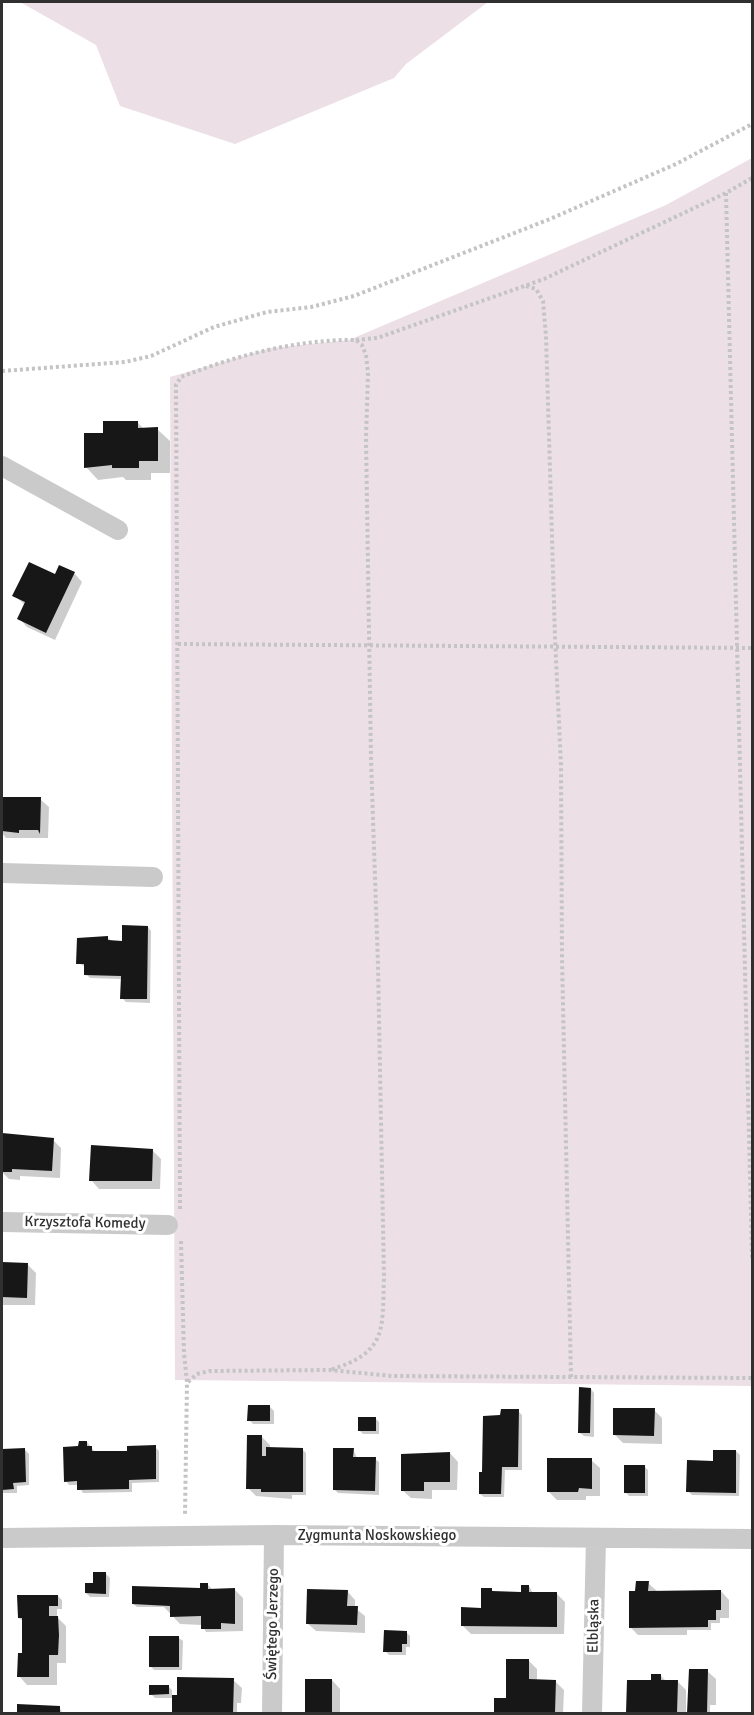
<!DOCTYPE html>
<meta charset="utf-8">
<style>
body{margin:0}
#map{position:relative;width:754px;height:1715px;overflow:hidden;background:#fff;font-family:Signika,sans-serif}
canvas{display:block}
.frame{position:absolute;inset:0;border:3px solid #303030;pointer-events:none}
</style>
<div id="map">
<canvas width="754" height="1715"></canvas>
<div class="frame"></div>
</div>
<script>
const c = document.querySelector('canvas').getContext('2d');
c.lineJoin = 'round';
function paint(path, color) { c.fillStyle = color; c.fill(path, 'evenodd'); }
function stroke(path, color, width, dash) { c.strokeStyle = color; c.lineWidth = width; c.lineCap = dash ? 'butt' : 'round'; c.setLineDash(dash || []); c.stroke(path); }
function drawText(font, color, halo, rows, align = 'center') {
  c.font = font + ' Signika,sans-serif'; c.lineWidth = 6; c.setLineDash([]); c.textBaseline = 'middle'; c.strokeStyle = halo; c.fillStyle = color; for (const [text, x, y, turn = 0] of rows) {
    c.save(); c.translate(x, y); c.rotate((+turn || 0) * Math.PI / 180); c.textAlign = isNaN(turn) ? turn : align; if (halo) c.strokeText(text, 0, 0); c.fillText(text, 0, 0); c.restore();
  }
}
paint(new Path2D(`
 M20,2h468l-82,62 -12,14 -159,66 -115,-38 -24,-61z
 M752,158v1228l-577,-6 -5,-1003 101,-29 78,-8 317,-135z`), '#ecdfe6');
paint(new Path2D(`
 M138,423l6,6h13l13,12v32h-19v7h-25l-3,-3 -25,3 -12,-13 19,-32z
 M74,573l8,9 -27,58 -28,-13 -8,-9 6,-13 -11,-10 42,-19z
 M2,798l38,1 9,8 -1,31h-42l-4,-5z
 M148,927l3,4 -1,72 -24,-1 -4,-4v-19l-32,-1 -4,-4v-7l-8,-4 30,-25 5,4 10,1z
 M2,1135l51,5 8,8 -1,30 -40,-2v4l-11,-1 -7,-7z
 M152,1150l9,9 -1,30h-61l-8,-9z
 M27,1264l9,9 -1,32h-33v-38z
 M591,1389l3,4v44l-10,-1 -4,-3z
 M270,1407l4,4v13h-21l-4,-4z
 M654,1410l8,8v26l-39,-1 -9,-9z
 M518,1411l4,4v55h-17l-1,27h-20l-4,-3 4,-21 18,-56z
 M375,1418l4,4v12h-16l-4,-4z
 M261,1436l9,9v4h32l4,4v42h-14v4l-36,-3 -8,-8z
 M87,1442l8,10h34l26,-5 4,4v31l-27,1v9l-49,1 -5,-8h-9l-3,-4 14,-33z
 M353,1449l4,9 18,1 4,3v33l-41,-2 -4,-4z
 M2,1450h23l4,4v31l-12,1v7h-15z
 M736,1451l4,4 -1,41 -47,-1 -4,-4 26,-29z
 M450,1453l8,9 -1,28h-25v9l-21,-1 -9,-8z
 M591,1460l9,8v28h-14v4h-29l-9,-9z
 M644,1466l4,4v26h-19l-4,-4z
 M106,1574l4,4 -1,19h-19l-4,-4z
 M648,1583l9,8h64l8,9v18h-9v5h-9v7h-24v5h-49l-8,-8z
 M207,1584l6,6h22l8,8v33l-37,1 -4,-7 -22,-1 -16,-17h-27l-4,-3 69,-14z
 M529,1586l4,7h23l9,9 -1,32h-93l-9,-9 20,-16 9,-20 4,4h30z
 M347,1591l8,9v8l10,8v17l-49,-2 -9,-8z
 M58,1596l4,4v9h-5v8l9,9v37h-9v22h-30l-8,-9 5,-21v-33l-5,-4z
 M406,1632l4,4v11h-4v8h-17l-4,-4z
 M179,1638l4,3 -1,29h-28l-4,-4z
 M528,1660l9,9v12h18l9,9 -1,24h-68v-15h12z
 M707,1671l9,8v26h-6v9h-21v-15z
 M661,1676l6,6h11l8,8v24h-58v-33l24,1z
 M233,1680l9,8 -1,15h-4v11h-62l-1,-16h-19l-4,-4 17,-8 4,4v6h6z
 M307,1680h25l8,9v25l-33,-1z
 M18,1705l41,2 4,7h-45z`), '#0003');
paint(new Path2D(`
 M103,421h35v7l20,-1v34h-19v7h-27v-3l-28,3v-35h19z
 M29,562l26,12 4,-9 16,7 -29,61 -29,-14 8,-17 -13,-6z
 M2,797h39l-1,37 -2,-4h-19v3l-17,-2z
 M122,925l26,1 -1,73h-27l1,-23 -37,-1v-11h-8l1,-26 31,-2v4l14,1z
 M2,1133l52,5 -2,33 -40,-2v3h-10z
 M91,1145l62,4 -1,32h-63z
 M2,1262l26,1 -1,35 -25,-1z
 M579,1387l12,1 -1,45h-12z
 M248,1405h22v16h-23z
 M613,1408h42l-1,28 -41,-1z
 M501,1409h18l-1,58h-16l-1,27h-22v-22h3l1,-56 17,-1z
 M358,1417h18v14h-18z
 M247,1435h15v21h4v-9l37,1v44h-42v-3h-15z
 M79,1441h8v5h5v5h35v-5l29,-1v34l-27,1v9l-52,1v-9l-13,1 -1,-35 15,-1z
 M25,1448l1,34 -13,1 1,6 -12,1v-41z
 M333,1448h21l-1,9h23l-1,34 -42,-1z
 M713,1450h23v43l-50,-1 1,-32 26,1z
 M450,1452v30h-26v9h-23v-37z
 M547,1458h45v31l-13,-1 -1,4h-31z
 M624,1465h21v28h-21z
 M93,1572h13v22l-21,-1v-10h8z
 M636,1581h13l-1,10 73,-1v20h-5v10h-8v7l-79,1v-37h6z
 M200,1583h8v6l27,-1v36l-14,-1v6h-20v-13l-31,1v-11l-38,-2v-18l68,2z
 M521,1585h8v7h28v35l-96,-1v-19l20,1v-20h11v3l29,1z
 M307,1589l41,1 -1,16h11l-1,19 -51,-1z
 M17,1595h41v11h-9v10h9l1,19 -1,20h-9v22h-32l1,-24h4v-35h-4z
 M384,1630l23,1v13h-5v8h-19z
 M149,1636h30v31h-30z
 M506,1659h23v20l27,1 -1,33h-61v-15h12z
 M689,1669h19l-1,44h-20z
 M651,1674h10v6h17l-1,33h-51l1,-33h24z
 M177,1677l57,1 -1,35h-61v-18h5z
 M305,1679h27v34h-27z
 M149,1685h20v9l-20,1z
 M17,1704l43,2v7h-43z`), '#171717');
stroke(new Path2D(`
 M726,193l26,1065
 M526,286l10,3 7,12 3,35 9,302 6,127 1,193 9,419
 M356,340l21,-2 167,-59 182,-86 26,-15
 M2,371l123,-9 26,-6 63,-29 53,-15 44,-5 43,-11 196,-77 126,-55 76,-40
 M178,644l574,4
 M180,1209l-4,-824 5,-8c54,-21 116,-38 175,-37l6,5 4,10 2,18 -2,65 5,321 7,206 6,312c-2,53 4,75 -54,93
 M181,1241l3,113 3,28 -2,133
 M188,1382l9,-8 12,-3 121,-1 62,6 360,2`), '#c4c4c4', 4, [3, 3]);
stroke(new Path2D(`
 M2,466l116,64
 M2,873l151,4
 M2,1222l166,3
 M2,1538l272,-3 478,4
 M272,1714l2,-179
 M592,1714l4,-176`), '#cacaca', 20);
drawText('15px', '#303030', '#fff', [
 ["Krzysztofa Komedy",85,1223,1],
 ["Zygmunta Noskowskiego",377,1536],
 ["Świętego Jerzego",273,1624,-89],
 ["Elbląska",594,1626,-89]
]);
</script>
